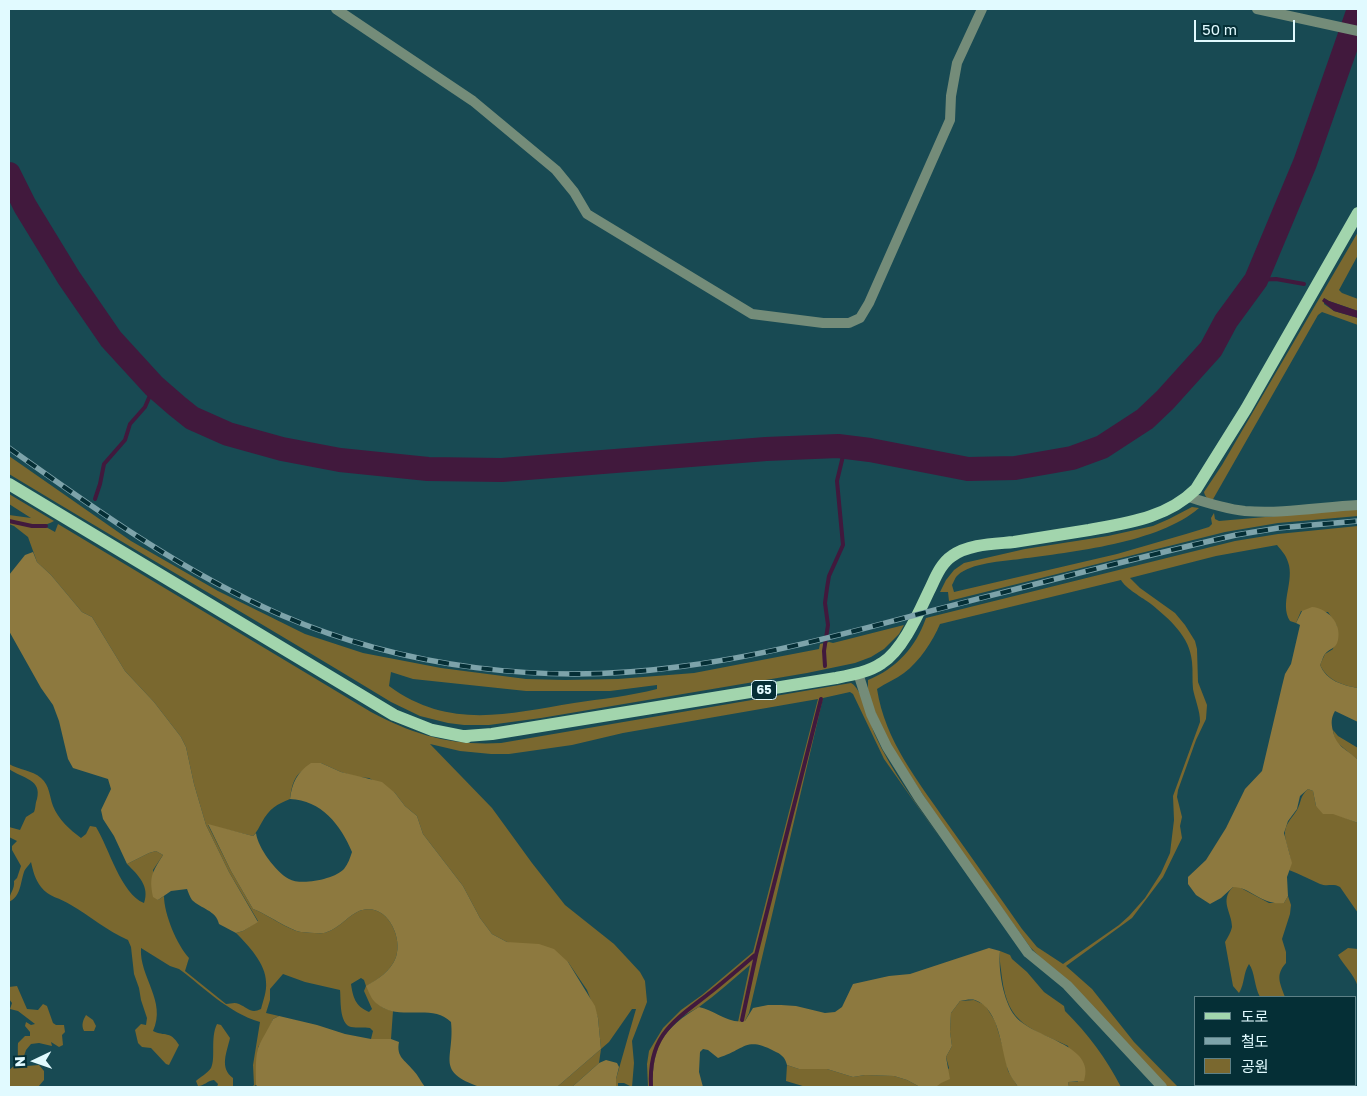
<!DOCTYPE html>
<meta charset="utf-8">
<style>
body{margin:0}
#map{position:relative;width:1367px;height:1096px;overflow:hidden;background:#184a53;font-family:"Golos Text","Noto Sans KR",sans-serif}
canvas{display:block}
.frame{position:absolute;inset:0;border:10px solid #e1faff;pointer-events:none}
.legend{position:absolute;left:1194px;top:996px;width:162px;height:90px;box-sizing:border-box;background:#052f36;border:1px solid #5d8086;margin:0;padding:6px 9px;list-style:none;font-size:15px;color:#e1faff}
.legend li{display:flex;align-items:center;gap:10px;height:25px}
.legend b{width:25px;border:1px solid #5d8086}
.north{position:absolute;left:10px;top:1036px;width:50px;height:50px;-webkit-text-stroke:4px #052f36;paint-order:stroke;rotate:267deg;font-size:14px;font-weight:700;line-height:20px;text-align:center;color:#e1faff}
.north::after{content:'';display:block;margin:auto;width:18px;height:22px;background:#e1faff;clip-path:polygon(50% 0,100% 100%,50% 72%,0 100%)}
.scale{position:absolute;left:1194px;top:20px;width:101px;height:22px;box-sizing:border-box;border:2px solid #e1faff;border-top:0;padding-left:6px;font-size:15px;line-height:18px;white-space:nowrap;color:#e1faff;-webkit-text-stroke:4px #052f36;paint-order:stroke}
</style>
<div id="map">
<canvas width="1367" height="1096"></canvas>
<div class="frame"></div>
<ul class="legend">
<li><b style="height:6px;background:#a2d5ad"></b>도로</li>
<li><b style="height:6px;background:#7da3aa"></b>철도</li>
<li><b style="height:14px;background:#7a682f"></b>공원</li>
</ul>
<div class="north">N</div>
<div class="scale">50 m</div>
</div>
<script>
const c = document.querySelector('canvas').getContext('2d');
c.lineJoin = 'round';
function paint(path, color) { c.fillStyle = color; c.fill(path, 'evenodd'); }
function stroke(path, color, width, dash) { c.strokeStyle = color; c.lineWidth = width; c.lineCap = dash ? 'butt' : 'round'; c.setLineDash(dash || []); c.stroke(path); }
function drawText(font, color, halo, rows, align = 'center') {
  c.font = font + ' "Golos Text",sans-serif'; c.lineWidth = 4.5; c.setLineDash([]); c.textBaseline = 'middle'; c.strokeStyle = halo; c.fillStyle = color; for (const [text, x, y, turn = 0] of rows) {
    c.save(); c.translate(x, y); c.rotate((+turn || 0) * Math.PI / 180); c.textAlign = isNaN(turn) ? turn : align; if (halo) c.strokeText(text, 0, 0); c.fillText(text, 0, 0); c.restore();
  }
}
paint(new Path2D(`
 M1358,232v23l-19,35 3,3 16,6v12l-29,-10 -5,-3v6l10,7 24,7v7l-36,-13 -4,3 -106,186c-4,-2 -7,-4 -8,-9l18,-27z
 M9,456l122,85 87,50 87,43 58,19 78,15 85,11 39,1 53,-1 76,-6 125,-24 1,-5 9,-2 4,1 71,-18 -5,9 -15,15 -13,8 -16,6 -48,10 -266,45 -52,7h-25l-16,-2 -28,-7 -29,-14c-126,-77 -255,-151 -382,-228zM391,672l22,7 113,12h84l47,-6v4c-27,7 -56,10 -83,14 -67,11 -125,27 -185,-17z
 M9,494l45,27c-14,9 -31,2 -45,-1v-5l22,3 -22,-14z
 M1192,507l7,1c-40,35 -127,44 -179,51 -17,2 -49,4 -62,16 -3,2 -4,7 -6,10l2,7 163,-38 69,-20 23,-7 3,-3 -1,-6 3,-5 1,6 4,2 139,-12v7l-80,7 -53,9 -276,69 -1,-9h-8l6,-12 8,-10 10,-7 61,-14 83,-13 45,-10 16,-7z
 M9,522l23,5h14l9,5 3,-8 313,188c43,23 81,34 130,31l350,-60c11,5 19,40 24,52 17,38 44,72 67,106l-58,-82 -31,-65 -3,-2 -27,6 -74,315 -4,8 -7,1 12,-57c-17,14 -33,29 -51,42 -5,3 -11,6 -16,9 -23,17 -32,44 -30,71h-5l-1,-23 2,-13 14,-23 18,-18 21,-15 51,-43 65,-253 -195,34 -51,12 -63,9h-18l-31,-3 -30,-7 62,64 40,55 33,42 49,39 26,28 5,9 2,21 -15,39 2,22 -2,24 -8,-4h-6v4h-2v-8l20,-70h-4l-23,33 -8,7 -2,14 -27,24h-15l44,-38 -3,-31 -11,-28 -19,-28 -61,-20 -15,-8 -12,-16 -17,-32 -40,-52 -6,-18 -12,-10 -10,-13 -26,-15 -12,-1 -16,-5 -20,-9c-22,6 -28,12 -31,36 -13,5 -21,10 -28,23 -3,5 -5,10 -9,14l-45,-11 23,46 22,38c14,5 35,21 48,23 7,0 20,3 26,0 12,-4 21,-16 32,-21 27,-10 44,25 37,46 -5,14 -18,22 -29,29 5,12 12,23 26,25l-2,28h-20l2,-8 -3,-3c-6,-1 -13,0 -19,-1 -12,-3 -10,-27 -11,-37l-35,-8 -22,-8 -13,15v11l-4,13 13,3 -6,3 -5,13 -10,15 -2,38 -4,2 2,-2 -1,-20 7,-43c-33,-10 -55,-34 -81,-53l-9,-3 -29,-18c-2,29 26,53 12,83 12,6 17,-1 26,14l-10,20 -3,-1 -15,-16 -9,-1 -4,-4 -3,-13 6,-6 5,1 1,-7 -6,-18 -2,-12 -5,-14 -3,-27 -3,-7c-21,-9 -38,-24 -57,-35 -10,-7 -23,-8 -30,-18 -6,-8 -8,-16 -10,-25 -2,3 -6,7 -7,10 -4,12 -3,24 -15,30 0,-9 6,-12 5,-21l3,-3 4,-12 -9,-16v-4l5,-5 -8,-4v-10l11,3 6,-13 8,-5c2,-5 1,-8 3,-13 5,-20 -14,-20 -28,-30v-5c10,6 23,6 32,14 9,8 8,17 12,28 5,13 17,24 28,32l5,-4 4,-8 6,1c13,21 25,67 48,76 6,-17 -6,-28 -17,-39l22,-11 7,-2 7,4 -10,15 5,30 6,-4c0,18 13,49 25,62l-4,13 41,33c5,0 8,-2 13,0 9,4 12,10 22,5 2,-8 6,-18 5,-27 0,-18 -18,-37 -30,-49l7,-2 15,-10 -29,-49 -23,-47 -12,-41 -8,-37 -5,-10 -27,-35 -29,-31 -33,-54 -10,-5 -31,-37 -14,-13 -9,-25 -14,-11 -5,-2zM361,978l3,2 2,6 -2,5 8,18 -3,3c-14,-6 -16,-15 -18,-28z
 M1358,526v162c-16,-3 -30,-7 -38,-23l5,-11 8,-5 4,-23 -9,-14 -27,-1 -5,12 -6,-2c-11,-17 5,-40 -2,-59 -2,-7 -7,-12 -11,-17l-61,11 -86,22 10,10 35,25 10,12 10,16 2,8 1,33 9,23 -1,14 -10,21 -18,50 -1,7 5,20 -2,9 2,12 -19,39 -31,41 -66,48 26,23 42,53 44,45h-11l-137,-140 -86,-120 -57,-87 -14,-33 -5,-17v-10c28,-11 48,-33 58,-62l309,-77 43,-7zM1121,580c4,8 22,18 30,24 18,15 39,32 41,58 1,9 0,18 1,27 2,11 7,21 7,33l-27,74 1,24 -4,33 -9,20 -16,25 -16,18 -10,9 -56,39 -26,-17 -15,-18c-25,-36 -50,-71 -75,-106 -29,-42 -62,-82 -70,-134 9,-6 19,-10 27,-16 15,-11 29,-32 36,-49z
 M1333,730l5,6 20,12v12l-23,-19z
 M1308,789l5,2 3,15 42,17v90l-18,-26c-7,-4 -13,0 -20,-3 -11,-5 -20,-10 -31,-14 5,-12 -3,-22 -4,-35 -1,-10 7,-17 12,-25 5,-9 2,-12 11,-21z
 M1233,887h6l30,16h15l4,-7 3,9 -1,9 -8,25 4,13v11c-11,12 -6,20 -1,34h-25c-6,-11 -5,-25 -11,-33 -6,9 -4,19 -10,29l-6,-7 -8,-44c3,-5 6,-10 7,-15 0,-15 -13,-26 1,-40z
 M1348,948l10,1v38c-4,-13 -14,-21 -20,-32z
 M1000,951l10,4 2,4 15,13 17,20 20,14 1,5c24,24 40,46 56,76h-52l-1,-5h10l-10,-36c-38,-18 -60,-21 -66,-68 -1,-10 -3,-18 -2,-27z
 M17,986l10,23 11,1 5,-6 4,2 6,17 3,2h8l1,7 -3,3 1,10 -4,2 -8,-5 1,4 -13,-3 -8,1 -5,6 -3,9 4,7 12,-1 5,6v9l-6,7h-24l-5,-1v-16c12,-8 8,-14 9,-27l7,-7h5v-4l-5,-6 1,-4 5,3 4,-1 -17,-13 -8,-2 2,-6 -3,-4v-12z
 M974,1000l11,5 10,16 10,33 3,17 10,16h-82l13,-19 -3,-11 6,-11 -2,-14 1,-19 9,-12z
 M86,1015l7,5 3,6 -2,5h-10c-3,-6 -1,-11 2,-16z
 M217,1024l4,1 9,13c-3,14 -11,30 3,40v9h-16l1,-3 -4,-4c-7,1 -10,6 -16,6l-2,-5c4,-4 12,-8 15,-13 5,-10 -1,-30 6,-44z
 M787,1065l12,4h28l26,8 12,-2 29,1 13,4 13,7h-114l-20,-6z`), '#7a682f');
paint(new Path2D(`
 M33,552l4,10 14,13 31,37 10,5 33,54 29,31 27,35 5,10 8,37 12,41 23,47 29,50 -15,9 -7,2 -17,-9c-3,-14 -18,-15 -27,-24 -2,-3 -4,-8 -5,-11l-16,2 -13,9 -5,-3c-4,-21 -1,-24 10,-42l-7,-4 -7,2 -22,11 -13,-28 -11,-17 -2,-9 10,-21 -3,-10 -35,-11 -5,-9 -9,-38 -6,-16 -12,-17 -32,-57v-56l16,-20z
 M1312,607c15,1 30,16 26,33 -2,9 -8,8 -13,14 -2,2 -3,8 -5,11 7,16 22,20 38,23v34l-23,-11c-4,7 -4,12 -2,20 3,16 14,18 25,29v63l-25,-9h-10l-7,-8 -3,-15 -5,-2 -8,7 -3,13 -9,12 -4,12 8,30 -5,14 1,19 -4,7c-22,3 -33,-16 -51,-16l-12,11 -11,6 -14,-9 -8,-11v-7l18,-17 20,-32 19,-39 17,-18 20,-85 3,-12 6,-10 9,-39 -4,-2 6,-12z
 M311,763h10l20,9 41,10 13,11 10,13 12,10 6,18 40,52 17,32 12,16 15,8 32,2 15,5 14,13 27,44 3,12 3,31 -44,38h-77c-46,-16 -25,-28 -29,-65 -20,-20 -53,1 -75,-19 -5,-4 -7,-11 -10,-17 12,-7 25,-15 30,-29 7,-21 -10,-56 -37,-46 -11,5 -20,17 -32,21 -6,3 -19,0 -26,0 -12,-2 -34,-18 -48,-23l-22,-38 -23,-47 45,12 3,-3c2,15 20,39 33,46 12,7 46,0 55,-10 4,-5 6,-11 8,-17 -11,-27 -31,-52 -62,-53 2,-16 7,-27 21,-36z
 M989,948l11,3c-2,18 3,50 15,65 17,22 82,28 69,65l-16,1 1,5h-51c-3,-5 -8,-11 -10,-17 -7,-20 -8,-61 -33,-70 -4,-1 -10,0 -15,1l-9,12 -1,19 2,14 -6,11 4,22 -9,4 -5,4h-16l-13,-7 -13,-4 -29,-1 -12,2 -26,-8h-28l-12,-4c-2,-8 -6,-11 -13,-14 -29,-15 -29,-1 -56,7l-10,-8 -5,-1 -3,3 -1,20 4,15h-50c-2,-41 12,-60 46,-80 16,3 28,17 46,14l8,-13 15,-3h13l15,1 29,7 10,-1 7,-5 11,-23 36,-8 21,-2z
 M279,1016l38,9 28,9 26,5h20l8,3c-3,15 6,18 14,28 5,5 8,12 12,17h-167l-2,-2c0,-12 -1,-25 2,-37 2,-6 11,-20 15,-29z
 M606,1060l11,3 2,4 -3,12v8h-44l27,-24z`), '#8d793f');
paint(new Path2D(`
 M1324,298l5,3 29,10v7l-24,-7 -12,-10z`), '#41193d');
stroke(new Path2D(`
 M1256,280l20,-1 28,5
 M95,499l5,-15 4,-20 21,-24 5,-16 15,-17 9,-21
 M9,521l23,5h14
 M825,666l-1,-15 4,-26 -3,-22 2,-15 2,-12 14,-31 -6,-64 6,-25 -5,-10
 M742,1020l14,-65 65,-256
 M651,1087c-3,-52 23,-66 60,-95 15,-12 30,-25 44,-37`), '#41193d', 4);
stroke(new Path2D(`
 M9,174l16,32 44,72 42,61 43,47 23,20 15,12 36,16 54,15 58,11 88,9 74,1 264,-21 72,-3 32,4 98,19 47,-1 57,-10 30,-11 43,-28 20,-19 46,-51 15,-28 30,-41 49,-117 53,-151`), '#41193d', 24);
stroke(new Path2D(`
 M336,9l137,92 83,69 18,22 13,22 165,100 71,9h26l11,-5 9,-15 81,-183 1,-24 6,-33 25,-54
 M1257,9l101,22
 M1189,497c18,6 37,12 56,14 38,3 76,-4 113,-6
 M858,673l13,41 16,33 32,51 109,155 39,32 95,102`), '#748c79', 10);
stroke(new Path2D(`
 M9,484l385,231 38,15 35,7 -1,-1 26,-2 344,-56c16,-3 33,-6 46,-15 21,-13 37,-51 47,-72 6,-12 11,-27 23,-35 17,-12 42,-12 62,-14 25,-4 50,-8 75,-12 38,-7 78,-12 107,-41l50,-80 112,-196`), '#a2d5ad', 12);
const rail = new Path2D(`
 M9,448c87,62 174,124 272,167 123,53 264,70 396,52 82,-10 163,-32 242,-53 106,-27 211,-55 317,-79l42,-7 80,-7`);
stroke(rail, '#7da3aa', 5.5);
stroke(rail, '#052f36', 4, [11]);
for (const [x, y, w] of [
 [764,690,25]
]) { const box = new Path2D(); box.roundRect(x - w / 2, y - 9.5, w, 19, 4); c.fillStyle = '#052f36'; c.fill(box); stroke(box, '#e1faff', 1); }
drawText('bold 12px', '#e1faff', null, [
 ["65",764,690]
]);
</script>
